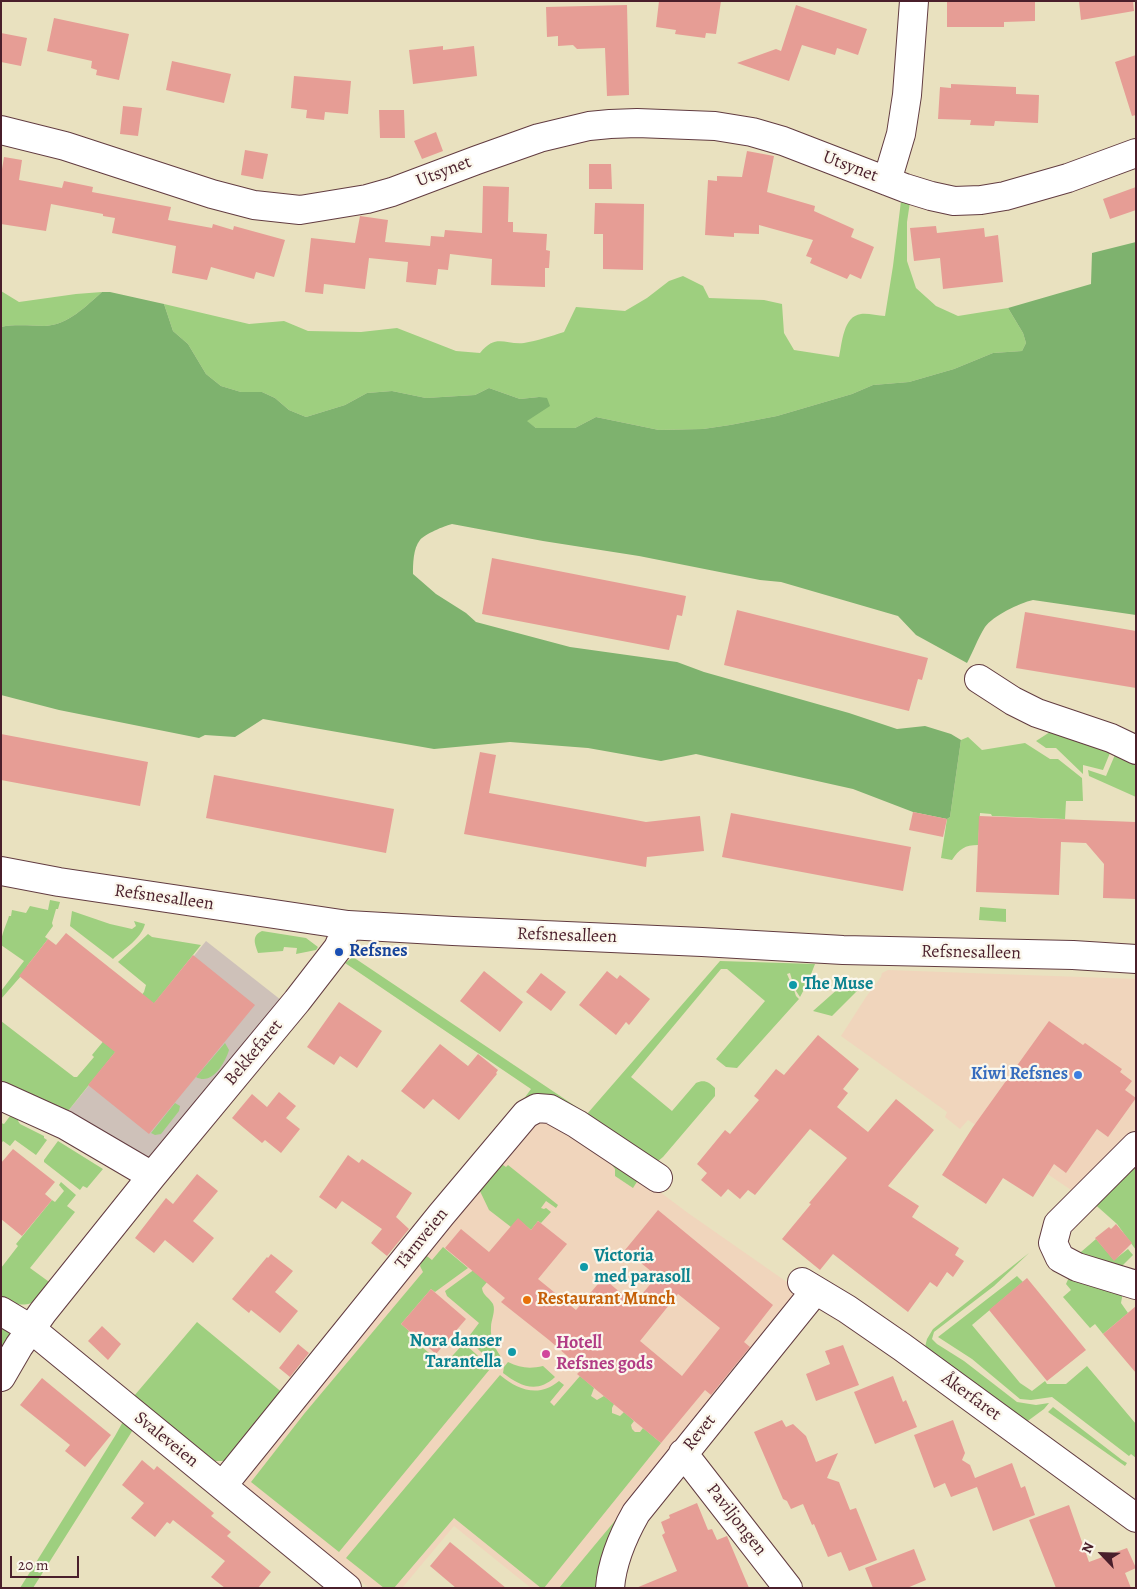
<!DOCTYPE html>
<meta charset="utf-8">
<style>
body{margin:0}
#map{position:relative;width:1137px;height:1589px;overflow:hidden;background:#e9e1bf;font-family:Alegreya,serif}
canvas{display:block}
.frame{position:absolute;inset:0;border:2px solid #4a1f2b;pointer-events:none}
.north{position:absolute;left:1077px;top:1529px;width:50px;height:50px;-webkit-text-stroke:4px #fbf7ec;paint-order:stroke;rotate:294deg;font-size:14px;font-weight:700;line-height:20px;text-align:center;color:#4a1f2b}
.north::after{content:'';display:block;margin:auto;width:18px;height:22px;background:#4a1f2b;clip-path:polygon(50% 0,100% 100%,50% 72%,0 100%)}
.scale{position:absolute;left:10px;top:1556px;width:69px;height:22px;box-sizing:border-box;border:2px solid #4a1f2b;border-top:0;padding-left:6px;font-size:15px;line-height:18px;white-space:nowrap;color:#4a1f2b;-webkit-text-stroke:4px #fbf7ec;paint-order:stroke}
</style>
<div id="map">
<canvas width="1137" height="1589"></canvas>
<div class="frame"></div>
<div class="north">N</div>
<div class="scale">20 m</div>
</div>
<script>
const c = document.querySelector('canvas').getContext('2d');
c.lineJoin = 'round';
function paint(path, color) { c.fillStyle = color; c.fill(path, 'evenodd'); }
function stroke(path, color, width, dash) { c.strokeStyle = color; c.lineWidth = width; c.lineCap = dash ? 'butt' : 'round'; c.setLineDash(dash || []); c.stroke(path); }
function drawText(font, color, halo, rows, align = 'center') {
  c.font = font + ' Alegreya,serif'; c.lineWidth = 4.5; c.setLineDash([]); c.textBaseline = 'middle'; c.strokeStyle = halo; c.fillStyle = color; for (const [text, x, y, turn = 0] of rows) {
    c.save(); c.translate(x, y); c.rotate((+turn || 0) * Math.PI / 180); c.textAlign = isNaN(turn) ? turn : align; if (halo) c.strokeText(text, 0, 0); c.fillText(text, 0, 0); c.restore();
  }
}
paint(new Path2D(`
 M888,970l248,9v155l-62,58 -106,-72 -8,9 -15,-12 2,-5 -106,-76 25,-39 15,-20 1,-4z
 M547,1116l93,61 48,36 106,74 1,6 -2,8 -158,196 -76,91h-28l-77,-62 -52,62h-33l-122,-96 -3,-8v-7l7,-11 287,-347z`), '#f0d5bc');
paint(new Path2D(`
 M206,941l75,59 -134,166 -83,-50z`), '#cec1b9');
paint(new Path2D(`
 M901,201l9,1 -3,20v39l9,27 20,18 22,10 50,-8 15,25 3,10 -4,8 -29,2 -39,16 -45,13 -36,3 -21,9 -75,22 -47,9 -27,4 -44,1 -63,-13 -21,11h-39l-10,-7 13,-24 -19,2 -31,-11 -14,7 -49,3 -34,-7 -25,2 -22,12 -39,12 -17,-7 -14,-12 -13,-6h-21l-20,-6 -15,-12 -18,-30 -15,-13 -9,-27 85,20 35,-3 24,10 53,1 36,-4 59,23 24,2c16,-20 25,-8 44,-10 13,-2 27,-7 40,-11l12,-25 49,4 22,-13 22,-17 14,-5 20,10 6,12 55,2 18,4 2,29 10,17 45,7c3,-13 4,-41 22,-43 7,-1 16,2 24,2l8,-50z
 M1,291l18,11 57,-8 26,-2c-16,14 -34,33 -57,34 -15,0 -29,-2 -44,1z
 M1050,732l28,6 34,10 -9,22 -20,-5v9l-27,-26h-10l-10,-7z
 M968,737l14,13 43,-7 25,16h8l24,19 1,23h-17l-1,18 -73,-3 -1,-2 -11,-1 -2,32c-13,0 -19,4 -26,15l-11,-2 6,-39 3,-2 11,-77z
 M1117,750l19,9v38l-47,-21 -1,-6 18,6z
 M50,900l10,2 -2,7h-2l-4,14 1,3 -8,11 3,2 -21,27 1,2 -27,31v-8l23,-30 -23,-16c0,-11 5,-19 8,-29h2l1,-6 14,3 4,-7 18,4z
 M980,907l26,2v13l-27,-2z
 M72,911l38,13 22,5 4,-3 -2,-5 11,3c-4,15 -21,25 -32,35l-43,-33z
 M262,931l44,7 12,9 -2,3 -20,4 1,-6 -13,-1 -1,4 -25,2c-3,-9 -7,-17 4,-22z
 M148,934l4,3 49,8 -137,171 -63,-29v-66l73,56h3l17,-20 -2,-2 52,-63 2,-7 -28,-23z
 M353,957l234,157 133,-153 95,3 -7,18 -8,15 -4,-6 3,-7 -1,-3 -6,-1 -2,-7 -3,1 3,7 -3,4 3,5h4l2,6 3,3 -62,69 -11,-1 -10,-8 49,-58 -38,-32h-6l-90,108 41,34 24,-28c8,-4 13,-1 19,5v8l-52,61 -6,5 -139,-55 13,-18 -186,-126z
 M848,985l11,4 -27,27 -19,-5 26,-23z
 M225,1043l4,7c-4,13 -17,36 -33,27z
 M175,1103l5,3 -1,5 -18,23 -6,1 -4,-2z
 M13,1112l7,4 -2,5 2,3 24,12v2l3,2 -11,15 -21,-15 -5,6 -7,-5 -2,3v-21l3,1z
 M58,1141l45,28 -16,19 -4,-2 -3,4 -36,-28v-2z
 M1136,1156v94l-19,-26 -27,-24z
 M608,1160l32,17 -7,11 -18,-12v-7z
 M500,1163l6,4 2,-2 50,40 -2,3 -10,-7 -5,7 3,1 2,-1 5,4 -10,11 -3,-2 -7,9 -13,-11 -7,8 -22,-17 -11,-23z
 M61,1182l15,13 -9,11 8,6 -45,56 22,16c-21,22 -20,24 -51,17v-33l17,-22 -2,-2 36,-44 3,2 9,-11 -5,-6z
 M1096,1239l18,21 14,-11 5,6 -17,17 -42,-14z
 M443,1247l25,21 -33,24 -4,-3 -30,35 8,7 -2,4 37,30 20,-22 26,24v2l-151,183 -88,-70 53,-68 119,-142 -3,-6 1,-3 -4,-3 6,-7 9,7z
 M1029,1253l-35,33 -60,46 -2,7 5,5 27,17 53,41 19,3 13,-2 -5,6 -19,14 -100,-76 2,-8 6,-10z
 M475,1269l17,7 -10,12c1,8 7,9 11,16 3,7 -2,16 -2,23 -1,12 4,21 10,30l-7,7 -27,-25 12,-16 -32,-27 -2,-5z
 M1070,1275l53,17 -2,11 7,10 -25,21 -8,-10 -5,4 -27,-31 8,-7 -5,-6z
 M1017,1276l6,6 -51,43 48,58 12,8 13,-10 2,3h19l21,-18 49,58v34l-5,-4 -2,2 -77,-59 -21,3 -11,-1 -48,-40 -34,-22z
 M1,1321l9,10 -3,17 -6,9z
 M197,1322l87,72 -50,61 -10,6h-9l-81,-65z
 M508,1362c12,6 22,7 35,4l12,11c-18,17 -35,9 -52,-4l1,-6z
 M500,1375c18,15 39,23 59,6l5,4 -14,17 4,4 26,-30 14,12 -3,8 6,4 7,-4 10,8 -2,4v5l8,3 4,-4 10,9 -3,4 1,4 3,3h5l3,-4 18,15 -117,145h-3l-87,-70 -60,70h-10l-38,-30z
 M1053,1407l69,53 5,3 -2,3 -77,-54z
 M125,1418l11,7 -103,163h-13l95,-152z
 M658,1469l-60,119h-39z`), '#9ecf7f');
paint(new Path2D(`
 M1136,242v373l-103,-15c-14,3 -40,16 -48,27 -7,11 -12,25 -18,36l-51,-28 -18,-19 -117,-34 -21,-2 -121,-24 -96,-15 -91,-17c-8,2 -27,10 -32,16 -7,8 -7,25 -7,34l23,20 30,19 10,9 94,25 107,15 27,10 145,41 48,16 28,-3 26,8 10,6 -11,77 -3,2 -34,-7 -60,-23 -157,-35 -35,7 -73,-13 -78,-6 -76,7 -171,-30 -28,18 -30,-2 -6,3 -140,-28 -58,-15v-368c15,-3 29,-1 44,-1 23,-1 41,-20 57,-34h8l54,12 9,27 15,13 18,30 15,12 20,6h21l13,6 14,12 17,7 39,-12 22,-12 25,-2 34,7 49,-3 14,-7 31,11 19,-2 8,1 3,8 -23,15 9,7h39l21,-11 63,13 44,-1 27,-4 47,-9 75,-22 21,-9 36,-3 45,-13 39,-16 29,-2 4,-8 -3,-10 -15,-25 83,-24 1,-31z`), '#7eb26e');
paint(new Path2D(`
 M659,1h62l-5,33 -10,-1 -1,5 -30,-4 1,-4 -20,-3z
 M947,1h88v20l-31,1v5h-57z
 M1079,1h54l1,10 -53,9z
 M627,5l2,90 -22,1 -2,-48 -28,1 -4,-4 -15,1v-10l-11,1 -1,-30z
 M796,5l71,24 -9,26 -21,-7 -2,7 -33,-10 -13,36 -52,-18 39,-14 5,2z
 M54,18l75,16 -10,46 -23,-5 1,-5 -6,-2 1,-7 -45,-10z
 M1,33l26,5 -6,28 -20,-4z
 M443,46v4l31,-4 3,30 -64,8 -4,-34z
 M1136,55v60l-4,1 -17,-54z
 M172,61l59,13 -7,29 -58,-13z
 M294,76l57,5 -3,33 -23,-2 -1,8 -18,-2 1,-8 -16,-2z
 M951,84l65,3v7l23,1 -1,28 -43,-2 -1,5 -24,-1 1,-5 -33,-1 2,-32 11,1z
 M123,106l19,2 -4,28 -18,-2z
 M379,110h25l1,28h-25z
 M436,132l7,19 -21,8 -8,-18z
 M245,150l23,4 -5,25 -22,-4z
 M747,151l27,5 -7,36 48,14 -1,5 40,18 -3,8 23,10 -13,32 -11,-5 -3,5 -37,-16 2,-5 -6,-2 7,-16 -54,-15v9l-25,-1v4l-29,-2 3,-55 9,1v-5l25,1z
 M4,157l18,3 -3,20 43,8 2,-7 29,6 -1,5 79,15 -3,13 44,8 1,-4 20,6 1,-4 51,14 -11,37 -18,-5 -2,7 -43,-12 -4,13 -35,-7 4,-27 -64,-13 3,-15 -12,-2v-2l-52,-10 -5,27 -45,-7v-49z
 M589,164h22l1,25h-23z
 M483,186l26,1 -1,35h5v10l34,2 -1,16 4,1 -1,17h-4v19l-54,-2 1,-26 -42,-5 -2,16 -10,-1 -2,16 -30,-3 2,-20 -39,-4 -4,31 -41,-5 -1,10 -18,-2 6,-54 44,5 5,-27 28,4 -3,22 45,4 1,-10 13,1 1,-7 37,3z
 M1136,187v23l-26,9 -7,-20z
 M595,203l49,1 -1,66 -40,-1v-35h-9z
 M936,226l1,7 47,-5 1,9 13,-2 5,47 -60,7 -3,-31 -26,3 -4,-33z
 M492,558l194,38 -4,20 -5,-1 -8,35 -187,-36z
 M737,610l191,48 -6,22 -4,-1 -9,32 -185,-46z
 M1025,612l111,19v57l-120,-20z
 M1,734l147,28 -8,44 -139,-26z
 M480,752l16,3 -7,38 157,29 54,-6 4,35 -57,6 -1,10 -182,-33z
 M214,775l180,34 -8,44 -180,-35z
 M913,812l34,7 -4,18 -34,-7z
 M731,813l180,34 -8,44 -181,-34z
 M979,816l157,6v77l-33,-1 1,-34 -18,-21 -25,-1 -2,53 -83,-3z
 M66,933l88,70 39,-48 62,50 -106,129 -61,-49 27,-33 -96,-76 29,-37 8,6z
 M484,971l39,31 -23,30 -40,-31z
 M607,971l10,8 3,-4 30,24 -21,26 -3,-3 -10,13 -37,-30z
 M541,973l25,19 -15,19 -25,-19z
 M339,1002l43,29 -25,37 -17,-12 -6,9 -27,-18z
 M1049,1021l34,24 2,-2 37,26 -2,3 12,9 -7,9 11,8 -28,39 -11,-8 -31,44 -12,-9 -21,33 -30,-19 -17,26 -44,-29 31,-48z
 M818,1035l41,34 -16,20 5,4 -11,14 31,25 28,-33 38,31 -46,56 31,20 -7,11 47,31 -4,7 9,6 -11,16 -6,-5 -10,15 -7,-5 -22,30 -75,-58 -13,16 -38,-31 29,-35 -2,-1 38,-45 -37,-29 -55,66 -7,-5 -8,9 -12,-10 -7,8 -20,-17 6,-7 -10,-9 28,-34 5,4 29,-34 -5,-4 22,-27 8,6z
 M440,1044l28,22 10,-12 20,16 -2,3 1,1 -38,46 -26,-21 -9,10 -23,-18z
 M279,1092l17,14 -10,12 14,11 -19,24 -16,-13 -3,3 -30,-25 20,-24 15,13z
 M13,1149l42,33 -10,12 7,6 -30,36 -21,-17v-56z
 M348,1155l11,8 3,-4 50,34 -16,24 13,12 -22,27 -16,-13 11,-14 -40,-28 -6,8 -17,-12z
 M197,1174l21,17 -25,30 21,17 -21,25 -28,-23 -11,13 -19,-15 31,-40 7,6z
 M658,1210l115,95 -29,37 6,5 -39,48 -6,-5 -44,53 -84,-69 5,-5 -33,-29 -48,-38 4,-4 -60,-50 16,-19 28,23 29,-34 13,12 7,-9 29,23 -29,35 38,31 27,-32 31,26 23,-28 -32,-26zM678,1294l42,34 -38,48 -42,-35z
 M1116,1224l16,19 -18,18 -19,-23 14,-11 2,2z
 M271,1254l22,17 -18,21 23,19 -18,22 -29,-23 -2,3 -17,-14 35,-42 1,1z
 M1027,1278l59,72 -39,31 -58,-71z
 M431,1289l35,30 -30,35 -35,-30z
 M1136,1306v67l-33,-39z
 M102,1326l19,18 -13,16 -20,-19z
 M298,1344l11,9 -19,24 -11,-9z
 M843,1345l16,40 -43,16 -10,-27 24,-10 -5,-13z
 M893,1376l10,26 3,-2 11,27 -42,17 -21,-52z
 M42,1378l69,57 -26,32 -20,-16 5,-6 -50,-40z
 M782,1420l4,7 7,-3 13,12 10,26 22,-9 -11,25 12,4 11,28 6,-2 21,52 -28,11 -8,-19 -13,5 -14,-33 -2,1 -9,-21 -12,5 -4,-8 -4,-2 -29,-67z
 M953,1420l12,33 -3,7 8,5 5,13 37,-15 9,25 4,-2 10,29 -42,16 -16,-44 -26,10 -6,-14 -11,5 -20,-53z
 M142,1460l12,10 3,-4 57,47 -3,3 20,16 -4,4 44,36 -13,16h-33l-14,-11 14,-16 -52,-41 -3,4 -3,-2 -12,15 -24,-19 13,-15 -22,-18z
 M697,1503l11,27 4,-1 5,11 10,-4 22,52h-113l41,-17 -15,-36 3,-2 -4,-11 9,-4 -1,-3z
 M1069,1505l20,57 38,-14 9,20 -11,5 6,15h-75l-27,-68z
 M450,1542l56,46h-50l-26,-22z
 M914,1549l12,31 -19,8h-34l-8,-20z`), '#e69d95');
const minor = new Path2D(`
 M1,130l64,16 147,48 42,11 46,5 67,-11 25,-7 85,-32 62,-22 50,-12 21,-2 27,-1 78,3 37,6 31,9 122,47 26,8 23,5 27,-1 24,-4 63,-18 68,-25
 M887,181l14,-47 6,-39 7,-94
 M979,679l34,22 24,12 74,25 25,12
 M1,871l58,11 289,43 105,6 249,11 141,8 230,5 63,4
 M1,1096l64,29 87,51
 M1136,1146l-78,78 -5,19 7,15 17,9 59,18
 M802,1282l45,27 55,38 234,171
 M1,1311l30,18 316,259
 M1,1377l18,-31 24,-34 109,-136 145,-175 41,-53 10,-23
 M683,1453l105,135
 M223,1485l218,-270 85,-101 11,-6 13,1 27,15 81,54
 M610,1588c2,-27 13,-52 26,-75l179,-222`);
stroke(minor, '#623c41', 30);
stroke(minor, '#fff', 28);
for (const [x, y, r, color] of [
 [339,952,5,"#1a4fb4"],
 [793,985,5,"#0f9aa8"],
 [1078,1075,5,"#3f7fe0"],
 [584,1267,5,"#0f9aa8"],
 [527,1300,5,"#e8710a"],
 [512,1352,5,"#0f9aa8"],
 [546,1354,5,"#d1479c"]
]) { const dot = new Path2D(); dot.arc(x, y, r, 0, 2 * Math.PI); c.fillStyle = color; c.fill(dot); stroke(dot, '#fbf7ec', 2); }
drawText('18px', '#4a1f2b', '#fbf7ec', [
 ["Utsynet",850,167,21],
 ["Utsynet",444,172,-21],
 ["Refsnesalleen",164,898,8],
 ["Refsnesalleen",567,936,2],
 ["Refsnesalleen",971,953,1],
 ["Bekkefaret",254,1053,-50],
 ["Tårnveien",422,1239,-51],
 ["Åkerfaret",971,1397,36],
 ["Revet",700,1433,-51],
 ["Svaleveien",166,1440,39],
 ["Paviljongen",736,1520,52]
]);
drawText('bold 18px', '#164399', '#fbf7ec', [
 ["Refsnes",349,952]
], 'left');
drawText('bold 18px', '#0d838f', '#fbf7ec', [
 ["The Muse",803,985],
 ["Victoria",594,1257],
 ["med parasoll",594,1278],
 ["Nora danser",502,1342,"right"],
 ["Tarantella",502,1363,"right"]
], 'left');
drawText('bold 18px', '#366cbe', '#fbf7ec', [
 ["Kiwi Refsnes",1068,1075]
], 'right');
drawText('bold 18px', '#c56008', '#fbf7ec', [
 ["Restaurant Munch",537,1300]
], 'left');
drawText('bold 18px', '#b23c85', '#fbf7ec', [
 ["Hotell",556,1344],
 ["Refsnes gods",556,1365]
], 'left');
</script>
